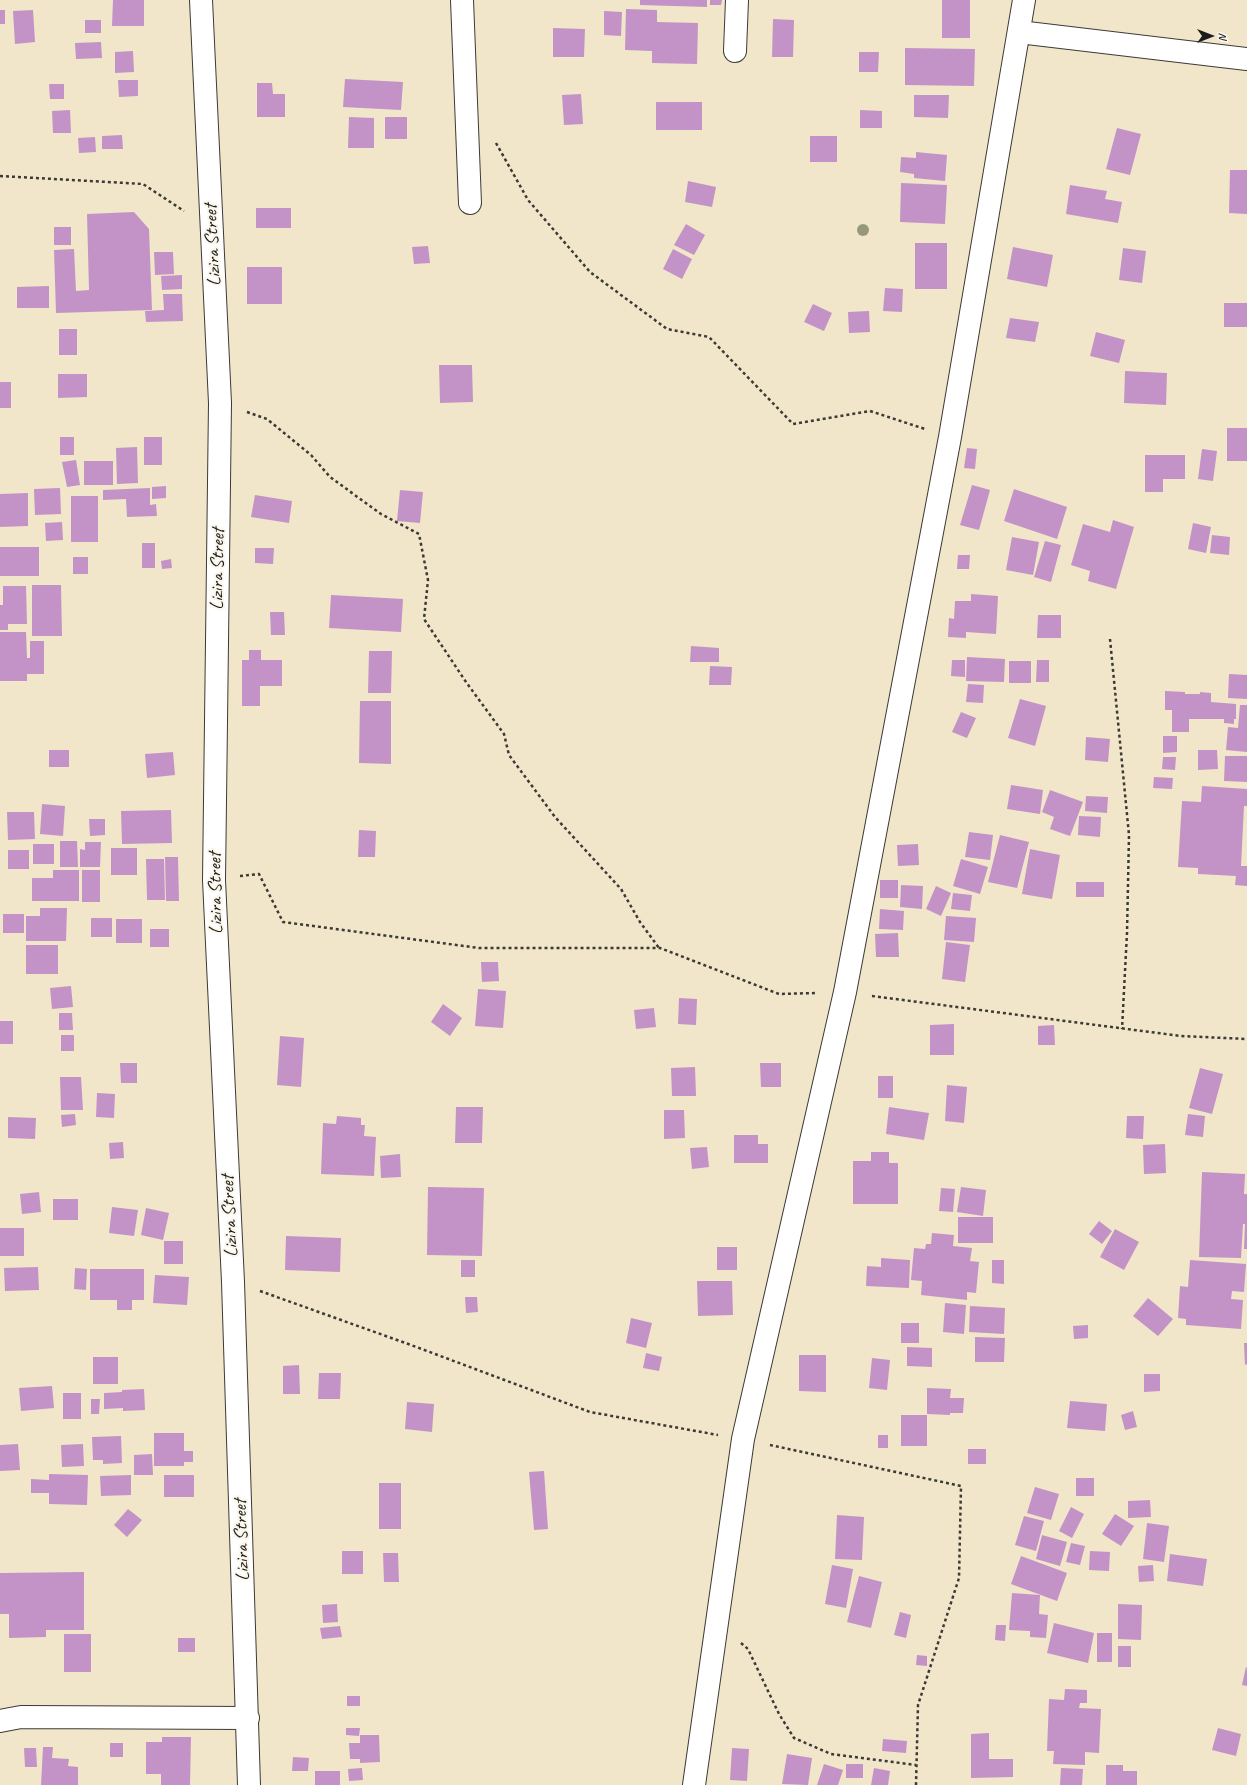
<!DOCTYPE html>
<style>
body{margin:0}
#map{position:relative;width:1247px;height:1785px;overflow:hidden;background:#f1e6ca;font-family:Caveat,sans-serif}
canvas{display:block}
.north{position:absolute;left:1191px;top:16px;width:40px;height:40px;-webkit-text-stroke:3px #fbf7ec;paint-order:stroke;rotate:90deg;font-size:11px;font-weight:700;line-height:16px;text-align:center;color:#1c1c1c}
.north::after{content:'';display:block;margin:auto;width:14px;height:18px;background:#1c1c1c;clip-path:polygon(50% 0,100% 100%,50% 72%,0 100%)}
</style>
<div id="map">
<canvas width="1247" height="1785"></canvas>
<div class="north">N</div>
</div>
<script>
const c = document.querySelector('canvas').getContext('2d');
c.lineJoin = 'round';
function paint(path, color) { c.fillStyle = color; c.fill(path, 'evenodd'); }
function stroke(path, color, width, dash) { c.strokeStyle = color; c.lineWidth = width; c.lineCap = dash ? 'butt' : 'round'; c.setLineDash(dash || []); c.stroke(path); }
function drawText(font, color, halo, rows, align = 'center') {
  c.font = font + ' Caveat,sans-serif'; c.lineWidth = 4; c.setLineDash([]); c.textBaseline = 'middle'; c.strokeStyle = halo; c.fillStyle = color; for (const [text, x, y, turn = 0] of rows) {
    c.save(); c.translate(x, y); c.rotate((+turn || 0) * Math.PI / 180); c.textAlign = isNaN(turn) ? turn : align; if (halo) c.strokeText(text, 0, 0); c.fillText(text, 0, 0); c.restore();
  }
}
paint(new Path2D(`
 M113,0h31v26h-32z
 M640,0h67v7l-67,-2z
 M710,0h12l-1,5h-11z
 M942,0h28v38h-28z
 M626,9l31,1v12l41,1 -1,41 -45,-1v-12l-27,-1z
 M0,10h5v14h-5z
 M33,10l2,32 -20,2 -2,-33z
 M604,11l18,1 -1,24 -17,-1z
 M773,19l21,1 -1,37h-21z
 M85,20h16v13h-16z
 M553,28l32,1 -1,28h-31z
 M101,42l1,16 -26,1 -1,-16z
 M905,48l70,1 -1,37 -69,-1z
 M133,51l1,21 -19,1v-21z
 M859,52h20l-1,20h-19z
 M345,79l58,3 -2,28 -58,-3z
 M118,80h20v16l-19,1z
 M257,83h15l1,11h12v23h-28z
 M49,84h15v15h-14z
 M581,94l2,30 -19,1 -2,-30z
 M914,95h35l-1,23 -34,-1z
 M656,102h46v28h-46z
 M70,110l1,23h-18l-1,-22z
 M860,110l22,1v17h-22z
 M349,117l25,1v30h-26z
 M385,117h22v22h-22z
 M1117,128l24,6 -11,41 -24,-6z
 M122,135l1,14h-21v-13z
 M810,136h27v26h-27z
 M95,137l1,15 -17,1 -1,-15z
 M916,152l31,3 -2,26 -31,-3v-4l-14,-2 1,-15 15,1z
 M1230,170h17v44l-18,-1z
 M688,181l28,6 -4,20 -27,-5z
 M901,183l46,2 -2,39 -45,-2z
 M1070,185l37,6 -2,8 17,3 -4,21 -52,-9z
 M256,208h35v20h-35z
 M134,212l15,17 3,81 -96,3 -2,-63 20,-1 2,42 13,-1 -2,-76z
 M686,224l19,11 -11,20 -20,-10z
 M54,227h17v18h-17z
 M915,243h32v46h-32z
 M428,246l2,17 -16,1 -2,-17z
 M1013,247l40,8 -6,32 -40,-8z
 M1123,248l23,3 -4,32 -23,-3z
 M673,249l19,10 -10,20 -19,-10z
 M154,252h19l1,22 -19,1z
 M247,267h35v37h-35z
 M182,275v14l-20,1 -1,-14z
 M49,286v22h-32v-21z
 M885,288l18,1 -1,23 -19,-1z
 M163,294h19l1,27 -37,1 -1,-11 19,-1z
 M1224,303h23v24h-23z
 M813,304l19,9 -8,18 -20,-9z
 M869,311l1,21 -21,1 -1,-21z
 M1010,318l29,4 -4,20 -29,-4z
 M59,329h18v26h-18z
 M1096,332l29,8 -6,23 -29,-7z
 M439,365h33l1,37 -33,1z
 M1125,371l42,2 -1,32 -42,-2z
 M58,374h29v23l-29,1z
 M0,382h11v26h-11z
 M1227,428h20v33h-20z
 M60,437h14v18h-14z
 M144,437h18v28h-18z
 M137,447l1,36 -21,1 -1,-36z
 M967,448l10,1 -2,20 -11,-1z
 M1202,449l15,2 -4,30 -15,-2z
 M1145,455h40v24h-22v13h-18z
 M76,460l4,25 -13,2 -5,-25z
 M84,461h29v24h-29z
 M972,485l18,5 -11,40 -19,-5z
 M166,486v12l-14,1v-12z
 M60,488l1,26 -26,1 -1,-26z
 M150,488v17l6,-1 1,12 -30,1 -1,-18 -23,1v-10z
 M1014,489l53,18 -10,32 -53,-18z
 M400,490l23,2 -3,31 -23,-2z
 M28,493v33l-28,1v-33z
 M255,495l37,6 -3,22 -38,-6z
 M71,496h27v46h-27z
 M1113,520l21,7 -18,62 -28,-8 2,-10 -19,-6 12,-41 27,8z
 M62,522l1,18 -17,1 -1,-18z
 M1193,523l18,4 -5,26 -18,-4z
 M1212,535l18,2 -1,18 -19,-2z
 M1012,537l27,5 -6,33 -27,-5z
 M1045,541l16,4 -10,37 -17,-5z
 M142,543h13v25h-13z
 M0,547h39v29h-39z
 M255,548h19l-1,16 -18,-1z
 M958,555h12l-1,14h-12z
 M73,557h15v17h-15z
 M171,559l1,9 -10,1 -1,-8z
 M32,585h29l1,51h-30z
 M3,586h23l1,38h-19v6h-8v-25h3z
 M971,594l27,2 -2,38 -30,-2v6l-18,-1 1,-19 5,1 1,-18h16z
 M331,595l72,4 -2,33 -72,-4z
 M270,612h14l1,23h-14z
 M1038,615h23v23h-24z
 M0,632h26l1,26h3v-17h14v33h-17v7h-27z
 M691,646l28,2v14h-29z
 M249,650h12v10h21v26h-22v20h-18v-46h7z
 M369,651h23l-1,42h-23z
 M967,657l38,2 -1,23 -38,-1z
 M952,660h13v17l-14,-1z
 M1037,660h12v22h-13z
 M1009,661h22v22h-22z
 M710,666l22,1 -1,18h-22z
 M1229,674l18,1v24l-19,-1z
 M968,684l16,1 -1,18 -17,-1z
 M1165,691l20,1v2h15v-2l11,1v9l25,2v15h-2v5l-10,-1v-4h-35v13h-17v-22h-7z
 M1020,699l26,7 -11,40 -27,-8z
 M360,701h31v63l-32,-1z
 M1240,705h7v47l-21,-2 2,-23 10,1z
 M961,712l15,6 -9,20 -15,-6z
 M1163,736h14v16l-14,1z
 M1086,737l24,2 -2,23 -23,-2z
 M49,750h20v17h-20z
 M1198,750h19l1,19 -20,1z
 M173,752l2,23 -28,3 -2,-24z
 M1225,756h22v26l-23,-1z
 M1163,757h13l-1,13 -13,-1z
 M1154,777l19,1 -1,11 -19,-1z
 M1011,785l32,5 -3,24 -33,-5z
 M1202,786l45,3v17h-3l-3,60h6v20l-12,-1 1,-9 -38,-2v-6l-20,-1 4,-66 19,1z
 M1050,790l33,12 -13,34 -20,-7 4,-12 -12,-5z
 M1086,796l22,1 -1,16 -22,-2z
 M42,804l23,2 -2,30 -23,-2z
 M171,810l1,33 -50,1 -1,-33z
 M7,812h27l1,27 -27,1z
 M1079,816l22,1 -1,20 -22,-2z
 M89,819h16v16l-15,1z
 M359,830l17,1 -1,26h-17z
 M969,832l24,3 -3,25 -25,-3z
 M1000,835l29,7 -12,46 -29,-6z
 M60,841h17l1,26h-18z
 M85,842h16l-1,25h-20v-18l5,1z
 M33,844h21v20h-21z
 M918,844l1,21 -21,1 -1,-21z
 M111,848h26v27h-26z
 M1030,849l30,6 -8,44 -30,-5z
 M8,850h21v19h-21z
 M165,857h13l1,44h-13z
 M146,859h18l1,41h-18z
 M961,859l27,8 -8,27 -27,-8z
 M53,870h26v31h-47v-23h21z
 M82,870h18v32h-18z
 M880,880h18v18h-18z
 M1076,882h28v15h-28z
 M901,885l22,1 -1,23 -22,-2z
 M936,886l15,7 -10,23 -15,-7z
 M953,893l19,2 -2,16 -19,-2z
 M40,908h27l-1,33h-40v-25h14z
 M880,909l24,2 -1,19 -24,-1z
 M3,914h21v19h-21z
 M946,916l30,2 -2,24 -30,-2z
 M91,918h21v19h-21z
 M116,919h26v24h-26z
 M150,929h19v18h-19z
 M898,933l1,24h-23l-1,-23z
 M946,942l24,3 -5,37 -23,-3z
 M26,945h32v29h-32z
 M481,962h17l1,19 -17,1z
 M71,986l2,21 -21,2 -2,-21z
 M478,989l28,2 -3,37 -28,-2z
 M679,998l18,1 -1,26 -18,-1z
 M443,1004l19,14 -12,18 -19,-14z
 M654,1008l2,19 -20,2 -2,-19z
 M59,1013h13l1,17h-14z
 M0,1021h13v23h-13z
 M954,1024v31h-24v-30z
 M1054,1025l1,20h-17v-19z
 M61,1035h13v16h-13z
 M280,1036l24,2 -3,49 -24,-2z
 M120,1063h17v20h-16z
 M760,1063h21v24h-20z
 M695,1067l1,29h-24l-1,-28z
 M1200,1068l23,6 -11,40 -23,-6z
 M878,1076h15v22h-15z
 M60,1077h21l2,33h-22z
 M947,1085l20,2 -3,36 -19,-2z
 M97,1093l18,1 -1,24 -18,-1z
 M456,1107h27l-1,36h-27z
 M889,1107l40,6 -5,27 -38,-6z
 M664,1110h20l1,28 -21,1z
 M75,1114l1,11 -14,2 -1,-12z
 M1188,1114l17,2 -2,21 -18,-2z
 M337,1116l24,2v7h4l-1,11 12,1 -2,39 -53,-2 2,-51 13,1z
 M1127,1116h17l-1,23 -17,-1z
 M8,1117l28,1 -1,21 -27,-1z
 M734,1135h24v9h10v19h-34z
 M123,1142l1,16 -14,1 -1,-16z
 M1165,1144l1,29 -22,1 -1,-29z
 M707,1147l2,20 -17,2 -2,-21z
 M871,1152h18v11h9v41h-45v-43h18z
 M400,1154l1,23 -20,1 -1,-22z
 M1202,1172l43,2 -1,20h3v55h-3l1,-25h-2l-2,34 -42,-1z
 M428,1187l56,1 -2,68 -55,-1z
 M961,1187l25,3 -3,26 -26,-4z
 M941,1188l14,1 -2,23 -14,-1z
 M39,1192l2,20 -19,2 -2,-20z
 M53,1199h25v21h-25z
 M112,1207l26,3 -4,26 -25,-3z
 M146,1208l23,5 -6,27 -22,-5z
 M958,1217h35v26h-35z
 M1099,1221l13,10 -10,13 -13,-10z
 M0,1228h24v28h-24z
 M1115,1229l24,13 -15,28 -24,-13z
 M932,1233l22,2 -1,11 19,2 -2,13 9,1 -3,31 -9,-1v8l-46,-5 1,-14 -11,-1 3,-32 11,1 1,-5h5z
 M286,1236l55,2 -1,34 -55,-2z
 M164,1241h19v23h-19z
 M717,1247h20v23h-20z
 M881,1258l29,2 -1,28 -43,-2 1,-20 14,1z
 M461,1260h14v17h-14z
 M992,1260h12v24l-12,-1z
 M1190,1260l56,4 -2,28 -12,-1 -1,8 12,1 -2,29 -55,-4v-6l-8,-1 2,-32 8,1z
 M38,1267l1,23 -34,1 -1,-23z
 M75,1268l12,1 -1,21 -12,-1z
 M90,1269h54v31h-12v10h-15v-10h-27z
 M155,1275l34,2 -2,28 -34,-2z
 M697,1281h35l1,34 -35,1z
 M465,1297h12l1,15 -12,1z
 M1148,1298l25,21 -15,17 -25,-20z
 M945,1303l21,2 -2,29 -21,-2z
 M970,1306l35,2 -1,26 -35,-2z
 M631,1318l21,5 -6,25 -20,-5z
 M901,1323h18v20h-18z
 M1088,1325v13l-14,1 -1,-13z
 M975,1337l30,1 -1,24h-29z
 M1244,1343h3v21l-2,1z
 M907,1347l25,1v19l-25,-1z
 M646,1353l16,4 -3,14 -16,-3z
 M799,1355h27v37l-27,-1z
 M93,1357h25v27h-25z
 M872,1358l18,2 -3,30 -18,-2z
 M299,1365l1,29h-17v-28z
 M319,1373h22l-1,26h-22z
 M1144,1374h16v17l-16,1z
 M52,1386l2,22 -33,3 -2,-23z
 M927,1388l24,1 -1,9h14l-1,15h-13v2l-23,-1z
 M144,1389l1,21 -22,1v-3l-19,1v-16l18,-1v-2z
 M63,1393h18v26h-18z
 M91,1399h9l-1,15h-8z
 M1070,1401l37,3 -2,27 -38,-3z
 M407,1402l27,2 -2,28 -27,-3z
 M1133,1411l4,16 -12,3 -4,-15z
 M901,1415h26v31h-26z
 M154,1433h30v18h9v11h-9v4h-30z
 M878,1435h10v13h-10z
 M121,1436l1,27 -19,1v-4h-10l-1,-23z
 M18,1444l2,26 -20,1v-26z
 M83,1444l1,22 -22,1 -1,-22z
 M968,1449h18v15h-18z
 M152,1454l1,21h-19v-20z
 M544,1471l4,58 -14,1 -5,-58z
 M49,1474l39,1 -1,30 -38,-1v-11h-18v-14l18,1z
 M131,1475v20l-30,1 -1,-20z
 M164,1475h30v22h-30z
 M1076,1478h18v18h-18z
 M379,1483h22v46h-22z
 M1035,1487l24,7 -8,26 -24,-7z
 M1150,1500l1,17 -23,1v-17z
 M1071,1507l13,7 -12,24 -13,-7z
 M128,1509l14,11 -15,17 -13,-12z
 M1115,1514l19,12 -13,20 -19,-12z
 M837,1515l27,2 -2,43 -27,-1z
 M1024,1516l20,5 -8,30 -21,-6z
 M1147,1523l22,3 -5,36 -21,-3z
 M1042,1535l25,7 -7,24 -24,-7z
 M1071,1543l14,3 -5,19 -14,-3z
 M342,1551h21v23h-21z
 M1090,1551l20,1 -1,19 -20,-1z
 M383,1553h15l1,29h-15z
 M1170,1554l37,5 -4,27 -36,-5z
 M1021,1556l46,17 -10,28 -46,-17z
 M832,1565l21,4 -7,39 -21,-4z
 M1153,1565l1,16 -15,1 -1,-16z
 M84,1572v58h-38v7l-37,1v-24h-9v-41z
 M859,1576l23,6 -11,46 -24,-6z
 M1012,1593l28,2 -1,19 9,1 -2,23 -16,-1v-6l-21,-1z
 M337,1604l1,18 -15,1 -1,-18z
 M1118,1604l24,1 -1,35 -23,-1z
 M900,1612l11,3 -5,23 -12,-3z
 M1054,1623l40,10 -6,30 -41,-10z
 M996,1625h10l-1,16 -10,-1z
 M340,1626l2,11 -20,2 -2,-11z
 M1097,1633h15v29h-15z
 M64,1634h27v38h-27z
 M178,1638h17v14h-17z
 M1118,1646h13v21h-13z
 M917,1655l10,1v10l-11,-1z
 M1246,1667l1,1v18l-5,-1z
 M1065,1689l22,1v13h-7l-1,5 22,1 -2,44 -14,-1v13l-32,-1 1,-13h-7l2,-52 15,1z
 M347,1696h13v10h-13z
 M346,1728h14l-1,8 -13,-1z
 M1218,1728l23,6 -5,22 -24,-6z
 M989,1733v26h24v18l-42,1v-44z
 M360,1735h19l1,27 -20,1v-4h-10l-1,-16h11z
 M162,1737h29l-1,48h-29v-11h-15v-32h16z
 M883,1739l24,2 -1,12 -24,-2z
 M110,1743h13v14h-13z
 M43,1747h10l-1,11 17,1 -1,7 10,1v18h-37z
 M24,1748h12l1,19h-12z
 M732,1748l17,1 -2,32 -17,-1z
 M787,1754l25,4 -4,27 -26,-1z
 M293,1757l16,1 -1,13h-16z
 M824,1764l19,6 -5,15h-21z
 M846,1764h17v14h-17z
 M1106,1765h17v6h14v14h-31z
 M362,1768l1,12 -14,1 -1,-12z
 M874,1768l16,3 -2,14h-17z
 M1061,1768l22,1 -1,16h-22z
 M315,1771h25v14h-25z`), '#c393c7');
const minor = new Path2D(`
 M201,0l19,403 -6,477 19,402 16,503
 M462,0l8,203
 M1019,32l228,27
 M735,51l2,-51
 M0,1721l21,-4 227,1
 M694,1785l49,-346 102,-447 105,-555 74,-437`);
stroke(minor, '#3c3a36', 24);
stroke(new Path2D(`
 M496,143l32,57 62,72 77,57 42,8 84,87 77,-13 55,18
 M0,176l143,8 41,27
 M247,412l20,7 44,36 19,22 51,37 38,20 9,46 -4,39 42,63 38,52 5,21 46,62 66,72 19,33 19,26
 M1110,639l19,196 -2,98 -5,96
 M240,876l19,-2 24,48 196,26h181l119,46 38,-1
 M872,996l309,40 66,3
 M260,1291l151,54 179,67 128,23
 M770,1445l191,41 -2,92 -41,127 -2,80
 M741,1643l7,6 31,65 15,24 37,16 85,11`), '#3c3a36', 2.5, [3, 3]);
stroke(minor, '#fff', 22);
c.fillStyle = '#97987b';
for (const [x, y] of [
 [863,230]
]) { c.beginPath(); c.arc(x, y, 6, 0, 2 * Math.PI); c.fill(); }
drawText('19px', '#1c1c1c', '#fbf7ec', [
 ["Lizira Street",213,245,-93],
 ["Lizira Street",218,569,-89],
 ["Lizira Street",216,893,-91],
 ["Lizira Street",230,1216,-93],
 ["Lizira Street",242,1540,-92]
]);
</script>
